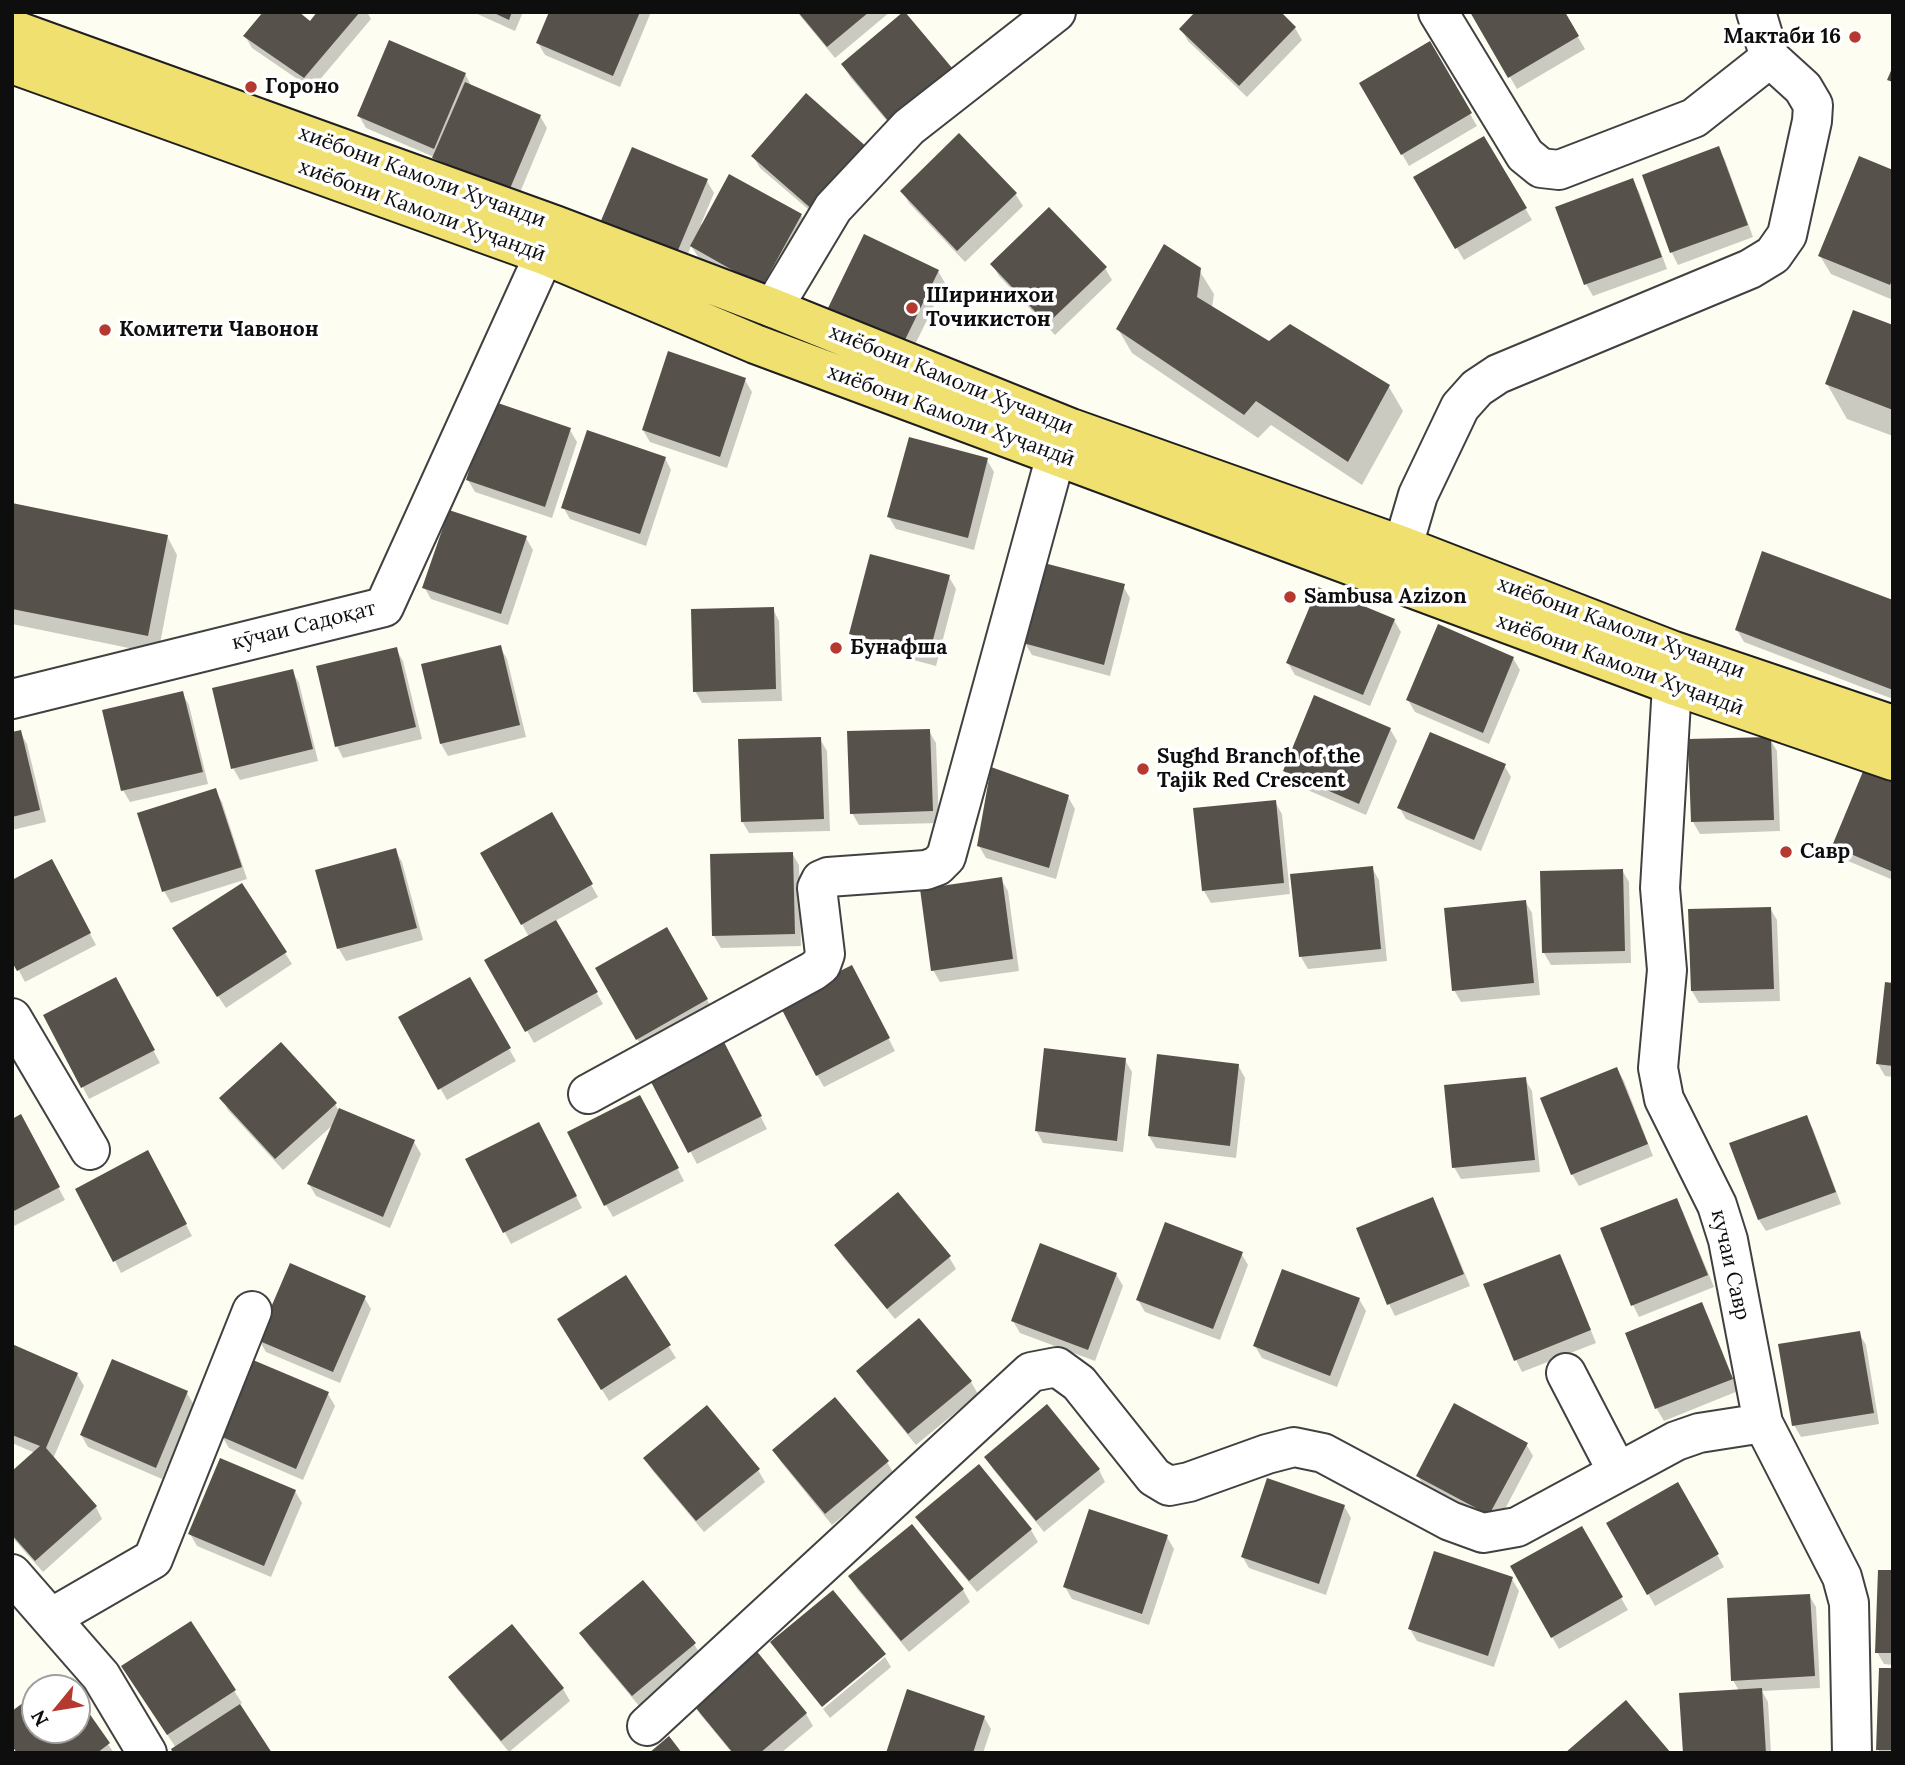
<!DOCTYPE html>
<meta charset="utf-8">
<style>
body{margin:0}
#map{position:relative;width:1905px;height:1765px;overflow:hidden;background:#fefdf1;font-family:Lora,serif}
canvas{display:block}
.frame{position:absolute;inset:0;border:14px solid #0e0e0e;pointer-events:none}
.north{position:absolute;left:21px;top:1674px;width:70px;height:70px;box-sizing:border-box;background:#fff;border:2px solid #9f9f9f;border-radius:50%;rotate:240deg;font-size:19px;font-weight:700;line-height:28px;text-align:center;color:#0e0e0e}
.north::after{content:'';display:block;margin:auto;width:24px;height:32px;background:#b6392f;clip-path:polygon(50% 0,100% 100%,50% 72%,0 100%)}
</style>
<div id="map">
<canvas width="1905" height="1765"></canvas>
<div class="frame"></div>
<div class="north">N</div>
</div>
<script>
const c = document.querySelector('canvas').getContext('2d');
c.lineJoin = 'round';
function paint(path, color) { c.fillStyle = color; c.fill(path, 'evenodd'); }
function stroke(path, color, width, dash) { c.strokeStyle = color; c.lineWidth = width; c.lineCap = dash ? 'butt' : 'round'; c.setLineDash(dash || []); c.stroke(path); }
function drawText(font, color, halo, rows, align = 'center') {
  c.font = font + ' Lora,serif'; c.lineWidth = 7; c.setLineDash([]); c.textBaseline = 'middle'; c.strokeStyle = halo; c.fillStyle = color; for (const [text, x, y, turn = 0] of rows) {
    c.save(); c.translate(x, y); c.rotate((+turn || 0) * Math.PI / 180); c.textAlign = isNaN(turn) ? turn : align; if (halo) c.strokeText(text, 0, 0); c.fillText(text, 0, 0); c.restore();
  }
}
paint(new Path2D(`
 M319,12h48l4,7 -59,70 -60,-41 -7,-12 65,-13z
 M473,12h50l-8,19z
 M551,12h100l-31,75 -75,-32 -7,-12z
 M797,12h93l-55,46z
 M1472,12h91l22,37 -68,40z
 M1295,28l7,12 -55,57 -59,-56 -7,-12z
 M1429,44l48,82 -68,40 -48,-82z
 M843,65l120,23 -61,51 -52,-62z
 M465,74l7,13 68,29 7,12 -31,74 -75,-32 -7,-13 -68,-29 -7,-12z
 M806,96l16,125 -62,-53 -7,-12z
 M959,136l57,59 7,11 -58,56 -56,-59 -7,-12z
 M1484,138l48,82 -68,40 -49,-82z
 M1718,148l7,12 28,77 -75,28 -6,-12 -28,-77z
 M1893,172v128l-62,-26 -11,-18z
 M1632,180l7,12 28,77 -74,27 -7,-12z
 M707,181l7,12 -13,31 2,2 98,-11 7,12 -39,71 -70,-40 -8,-12 -8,20 -74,-31z
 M992,264l113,4 7,12 -57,55 -56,-59z
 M1199,270l15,24 -2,14 57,35 120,44 14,24 -41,74 -91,-60 -13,13 -126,-85 -14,-24z
 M938,271l7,12 -35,72 -73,-35 -7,-12z
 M1893,327v109l-46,-17 -20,-35z
 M745,380l7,12 -25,76 -77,-26 -7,-12z
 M570,430l7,12 -25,76 -77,-26 -7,-12z
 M665,458l6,12 -25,76 -76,-27 -7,-12z
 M987,460l7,12 -20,78 -78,-21 -7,-12z
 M12,505l155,31 10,19 -19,99 -146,-30z
 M526,538l7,12 -25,75 -77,-26 -7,-12z
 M949,577l7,12 -20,77 -78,-21 -7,-12z
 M1123,586l7,12 -20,78 -78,-21 -7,-12z
 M1893,602v97l-149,-57 -7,-12z
 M773,609l6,12 3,80 -80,2 -7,-12z
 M1394,620l7,12 -31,74 -75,-31 -7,-12z
 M500,647l7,12 19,78 -78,19 -7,-12 -18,-79z
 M396,649l7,12 19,78 -79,19 -6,-12z
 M1513,658l7,12 -31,74 -74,-32 -7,-12z
 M292,671l7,12 19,78 -78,19 -7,-12z
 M182,693l7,12 19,79 -78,18 -7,-12z
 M1390,729l7,12 -31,74 -75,-32 -7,-12z
 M929,731l7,12 3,80 -80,2 -7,-12z
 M20,732l7,12 19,78 -34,8v-96z
 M820,739l7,12 3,80 -81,2 -7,-12z
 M1770,739l7,12 3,80 -80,3 -7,-12z
 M1504,765l7,12 -30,74 -75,-32 -7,-12z
 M1893,784v96l-52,-22 -7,-12z
 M215,790l7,12 25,77 -76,24 -7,-12z
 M1068,797l7,12 -19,70 -70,-21 -7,-12z
 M1275,802l7,12 8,80 -79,9 -7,-12z
 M552,815l46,82 -43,24 48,83 -69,39 -47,-82 42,-24 -46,-84z
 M395,850l7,12 21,78 -77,21 -7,-12 -22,-78z
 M792,853l7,12 2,81 -80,2 -7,-12z
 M1372,868l7,12 8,81 -79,8 -7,-12z
 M1622,870l7,12 2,81 -80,2 -7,-12z
 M56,871l40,74 -71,37 -13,-24z
 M1001,879l7,12 11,80 -79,11 -7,-12z
 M1525,901l7,12 8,82 -79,7 -7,-12z
 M1770,908l7,12 3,81 -81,2 -7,-12z
 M667,930l47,82 -70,39 -46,-83z
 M181,940l104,13 7,11 -66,44z
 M469,979l47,82 -69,39 -47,-82z
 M858,979l37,72 -71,36 -7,-12z
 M1893,985v92l-8,-1 -7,-12z
 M122,991l38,72 -71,36 -44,-84z
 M730,1057l37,72 -70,35 -44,-83z
 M1125,1060l7,12 -9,80 -80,-9 -7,-13z
 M1238,1065l7,13 -9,80 -80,-10 -7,-12z
 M1617,1069l7,12 29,75 -74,30 -7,-12z
 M1525,1079l7,12 8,81 -79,7 -7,-12z
 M222,1098l113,6 3,5 76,33 7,12 -31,74 -74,-32 -7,-12 26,-61 -52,47 -55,-60z
 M647,1109l37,72 -71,36 -7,-12z
 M1806,1117l7,12 28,75 -75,27 -7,-11z
 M12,1121l15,7 38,72 -53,27z
 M545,1136l37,72 -71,36 -44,-84z
 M154,1164l38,72 -71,37 -6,-12z
 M1432,1199l7,12 31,75 -75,30 -6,-12z
 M1676,1200l7,12 31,75 -75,30 -6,-12z
 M836,1245l113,12 7,12 -61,50 -52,-62z
 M1241,1253l7,12 -28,75 -75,-28 -7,-12z
 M1560,1256l6,12 30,75 -74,29 -6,-12z
 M1116,1274l7,12 -28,75 -75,-28 -7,-12z
 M626,1278l50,80 -67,43 -43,-69z
 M364,1297l7,12 -31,74 -74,-31 -7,-12z
 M1359,1299l7,12 -29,76 -75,-29 -7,-12z
 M1701,1304l7,12 30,75 -74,30 -7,-12 -30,-75z
 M919,1320l52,62 7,12 -62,51 -51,-62 -7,-12z
 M1859,1333l7,12 13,79 -78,13 -7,-12z
 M12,1346l65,28 7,12 -31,73 43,48 6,12 -59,53 -31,-35v-64l23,-20 -23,-10z
 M187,1393l7,12 -32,74 -74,-32 -7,-12z
 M328,1394l7,12 -32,74 -74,-32 -7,-12z
 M1047,1407l52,63 6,12 -61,50 -51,-63 -7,-11z
 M1526,1444l7,12 -37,70 -71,-38 -7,-12z
 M774,1451l113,11 7,12 -62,51 -51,-63z
 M645,1458l113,12 7,12 -61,50 -52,-62z
 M1678,1484l46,83 -69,39 -47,-83z
 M295,1491l7,12 -31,74 -74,-31 -7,-12z
 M1344,1506l7,12 -25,77 -77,-27 -7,-12z
 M918,1517l113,13 7,12 -61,50 -52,-63z
 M1581,1528l47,82 -69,39 -47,-82z
 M1167,1537l7,12 -25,76 -77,-26 -7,-12z
 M1893,1572v93l-9,-1 -7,-12z
 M850,1577l113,13 7,12 -61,50 -52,-63z
 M1512,1579l7,12 -25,76 -77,-26 -7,-12z
 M1809,1595l7,12 4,81 -58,3 6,11 3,51h-86l54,-62 -6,-11z
 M191,1624l51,79 -66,45 -45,-69z
 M581,1633l113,11 7,12 -61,51 -52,-62z
 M772,1642l111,12 -62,52 -42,-52z
 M755,1651l51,63 7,12 -32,27h-49l-32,-39 -7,-12z
 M885,1657l6,10 -61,51 -7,-9z
 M1893,1670v83h-13l-2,-4z
 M450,1677l113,12 7,12 -61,51 -52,-63z
 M35,1697v33h42v-31l37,54h-97z
 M984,1717l7,12 -8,24h-95z`), '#0003');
paint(new Path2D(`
 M263,12h36l11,9 7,-9h43l-56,66 -61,-42z
 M492,12h20l-3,8z
 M549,12h91l-27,64 -77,-33z
 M798,12h71l-42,35z
 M903,12h2l53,63 -64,53 -53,-64z
 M1195,12h86l15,15 -57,59 -60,-57z
 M1470,12h95l14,24 -71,42z
 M389,40l77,33 -32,76 -77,-33z
 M1430,41l42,72 -71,42 -42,-72z
 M1893,66v16l-6,-2z
 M465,82l76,33 -32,76 -77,-33z
 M806,93l63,56 -55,62 -63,-55z
 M959,133l58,60 -60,58 -57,-60z
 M1484,136l43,72 -72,41 -42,-72z
 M1719,146l29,79 -78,28 -28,-78z
 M632,147l76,32 -32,76 -76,-32z
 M1859,156l34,14v107l-3,8 -72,-29z
 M729,174l73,40 -40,73 -72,-41z
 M1633,178l29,79 -78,28 -29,-78z
 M1049,207l58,60 -60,57 -57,-60z
 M864,234l75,36 -36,74 -75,-36z
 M1164,244l37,24 -4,29 72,44 21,-17 100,61 -42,77 -92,-61 -12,14 -128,-86z
 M1853,310l40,15v85l-68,-26z
 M668,351l78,27 -26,79 -78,-27z
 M492,401l79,27 -26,79 -79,-27z
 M587,430l79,27 -26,77 -79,-26z
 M909,437l79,21 -20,80 -81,-21z
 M12,503l156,32 -20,101 -136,-27z
 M449,510l78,26 -26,78 -79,-26z
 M1762,551l131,49v90l-158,-60z
 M870,554l80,21 -21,80 -80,-21z
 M1044,563l81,21 -21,81 -81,-22z
 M1318,587l77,32 -32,76 -77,-32z
 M774,607l2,82 -83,3 -2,-83z
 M1438,624l76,33 -31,76 -77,-33z
 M501,645l19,80 -80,19 -19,-80z
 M397,647l19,80 -81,20 -19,-81z
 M293,669l20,80 -82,20 -19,-81z
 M183,691l20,81 -82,19 -19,-81z
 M1314,695l77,33 -32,76 -76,-33z
 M930,729l3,82 -83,3 -3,-83z
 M21,730l19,80 -28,7v-85z
 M1430,732l76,32 -32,76 -77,-32z
 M821,737l3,82 -83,3 -3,-83z
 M1771,737l3,83 -83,2 -3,-83z
 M991,767l78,28 -20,73 -72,-22z
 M1864,769l29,13v90l-61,-26z
 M216,788l26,79 -80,25 -25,-79z
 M1276,800l8,83 -82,8 -9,-83z
 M552,812l41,72 -72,41 -41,-72z
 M396,848l21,80 -80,21 -22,-79z
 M793,852l2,82 -83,2 -2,-82z
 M52,859l39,74 -74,38 -5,-9v-82z
 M1373,866l8,83 -82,8 -9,-83z
 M1623,869l2,82 -83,2 -2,-82z
 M1002,877l11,82 -82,12 -11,-82z
 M242,883l45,69 -70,45 -45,-69z
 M1526,900l8,83 -82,8 -8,-83z
 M1771,907l3,82 -83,2 -3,-82z
 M556,920l42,72 -73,40 -41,-72z
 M667,927l41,72 -72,41 -41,-72z
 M852,965l38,73 -74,38 -38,-74z
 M116,977l39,73 -74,38 -38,-73z
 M470,977l41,71 -73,42 -40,-73z
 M1885,982l8,1v83l-17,-2z
 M281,1042l56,61 -62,56 -56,-61z
 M724,1042l38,74 -74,37 -38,-73z
 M1044,1048l82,10 -9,83 -82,-10z
 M1157,1054l82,10 -9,82 -82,-10z
 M1617,1067l31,77 -77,31 -31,-77z
 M1526,1077l9,83 -83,8 -8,-83z
 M640,1095l39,73 -75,38 -37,-74z
 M339,1108l76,32 -32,77 -76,-33z
 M21,1114l39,73 -48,25v-93z
 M1807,1115l29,77 -78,28 -29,-77z
 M539,1122l38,74 -74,37 -38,-74z
 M148,1150l39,74 -74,38 -38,-73z
 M898,1192l53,64 -64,53 -53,-64z
 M1433,1197l31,77 -77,31 -31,-77z
 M1677,1198l31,77 -77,31 -31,-78z
 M1165,1222l78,30 -30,77 -77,-29z
 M1040,1243l77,30 -29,77 -77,-29z
 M1560,1254l31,76 -77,31 -31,-77z
 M290,1263l76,33 -33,76 -76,-32z
 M1282,1269l78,29 -30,78 -77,-30z
 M626,1275l45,70 -70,45 -44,-71z
 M1702,1302l31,77 -78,30 -30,-76z
 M919,1318l53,63 -64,53 -52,-63z
 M1860,1331l14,82 -82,13 -14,-82z
 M12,1344l66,29 -32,75 51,58 -62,55 -23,-26v-64l28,-25 -28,-11z
 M112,1359l76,32 -32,77 -76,-33z
 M253,1360l76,32 -33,77 -76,-33z
 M835,1397l54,64 -64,53 -53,-64z
 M1454,1403l74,40 -39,72 -73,-39z
 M1047,1404l53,65 -64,52 -52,-64z
 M707,1405l53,64 -64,52 -53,-63z
 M220,1458l76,32 -32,76 -76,-32z
 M979,1464l53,65 -63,52 -54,-64z
 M1267,1478l78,27 -26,79 -78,-27z
 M1678,1482l41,72 -72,41 -41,-72z
 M1089,1509l79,26 -26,79 -79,-27z
 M912,1524l52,65 -63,52 -53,-65z
 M1582,1526l41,71 -72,41 -41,-72z
 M1434,1551l79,26 -25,79 -80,-27z
 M1878,1570h15v83h-18z
 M643,1580l53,63 -64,53 -53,-63z
 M833,1590l53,64 -64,53 -52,-65z
 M1810,1594l5,82 -84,5 -4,-83z
 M191,1621l45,69 -69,45 -46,-69z
 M512,1624l52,64 -63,53 -53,-64z
 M755,1649l52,64 -47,40h-27l-42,-51z
 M1879,1668h14v82h-17z
 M62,1675l10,13h-28z
 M1762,1688l4,65h-83l-4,-60z
 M907,1689l78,27 -12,37h-87z
 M35,1694v36h42v-34l33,47 -13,10h-80l-5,-7v-35z
 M1626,1700l45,53h-106z
 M240,1704l32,49h-99l-2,-4z
 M669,1736l13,17h-33z`), '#57514b');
const minor = new Path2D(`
 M1438,12l87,143 16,13 18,2 135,-52 76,-60
 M773,308l60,-100 76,-81 147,-115
 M1403,546l15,-51 42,-88 17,-19 21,-14 252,-105 23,-14 14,-20 25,-114 1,-16 -10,-17 -33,-30 -14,-46
 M1672,685l-12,203 7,82 -9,98 6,31 53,106 11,35 35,183 79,154 7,26 3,150
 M12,699l372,-92 160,-352
 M12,1018l78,132
 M588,1094l225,-123 8,-6 4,-11 -8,-66 4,-8 7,-3 98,-7 11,-4 9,-9 110,-402
 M1566,1373l51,98
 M12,1574l89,102 46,77
 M51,1618l102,-59 99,-248
 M647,1726l384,-354 26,-5 22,16 75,94 15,9 20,-4 78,-28 27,-7 29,6 127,68 33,12 34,-6 159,-86 23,-8 64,-10`);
const major = new Path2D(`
 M12,29l543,196 218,83 298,120 332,118 271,105 219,74
 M12,64l532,191 211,89 917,341 221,76`);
stroke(minor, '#414141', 42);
stroke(major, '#1f1f1f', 42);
stroke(minor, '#fff', 38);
stroke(major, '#f0e06f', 38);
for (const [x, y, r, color] of [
 [1855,37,7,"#b6392f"],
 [251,87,7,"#b6392f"],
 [912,308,7,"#b6392f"],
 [105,330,7,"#b6392f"],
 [1290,597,7,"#b6392f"],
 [836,648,7,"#b6392f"],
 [1143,769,7,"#b6392f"],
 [1786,852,7,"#b6392f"]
]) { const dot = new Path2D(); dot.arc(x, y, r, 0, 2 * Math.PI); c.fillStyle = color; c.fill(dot); stroke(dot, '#fff', 2.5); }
drawText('bold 21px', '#0e0e0e', '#fff', [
 ["Мактаби 16",1841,37,"right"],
 ["Гороно",265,87],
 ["Ширинихои",926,296],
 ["Точикистон",926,320],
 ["Комитети Чавонон",119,330],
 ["Sambusa Azizon",1304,597],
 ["Бунафша",850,648],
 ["Sughd Branch of the",1157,757],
 ["Tajik Red Crescent",1157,781],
 ["Савр",1800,852]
], 'left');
drawText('21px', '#0e0e0e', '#fff', [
 ["хиёбони Камоли Хучанди",422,177,20],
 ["хиёбони Камоли Хуҷандӣ",422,211,20],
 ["хиёбони Камоли Хучанди",951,380,22],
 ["хиёбони Камоли Хуҷандӣ",951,416,20],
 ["кӯчаи Садоқат",304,626,-14],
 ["хиёбони Камоли Хучанди",1621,628,20],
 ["хиёбони Камоли Хуҷандӣ",1620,665,20],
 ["кучаи Савр",1730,1265,77]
]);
</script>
